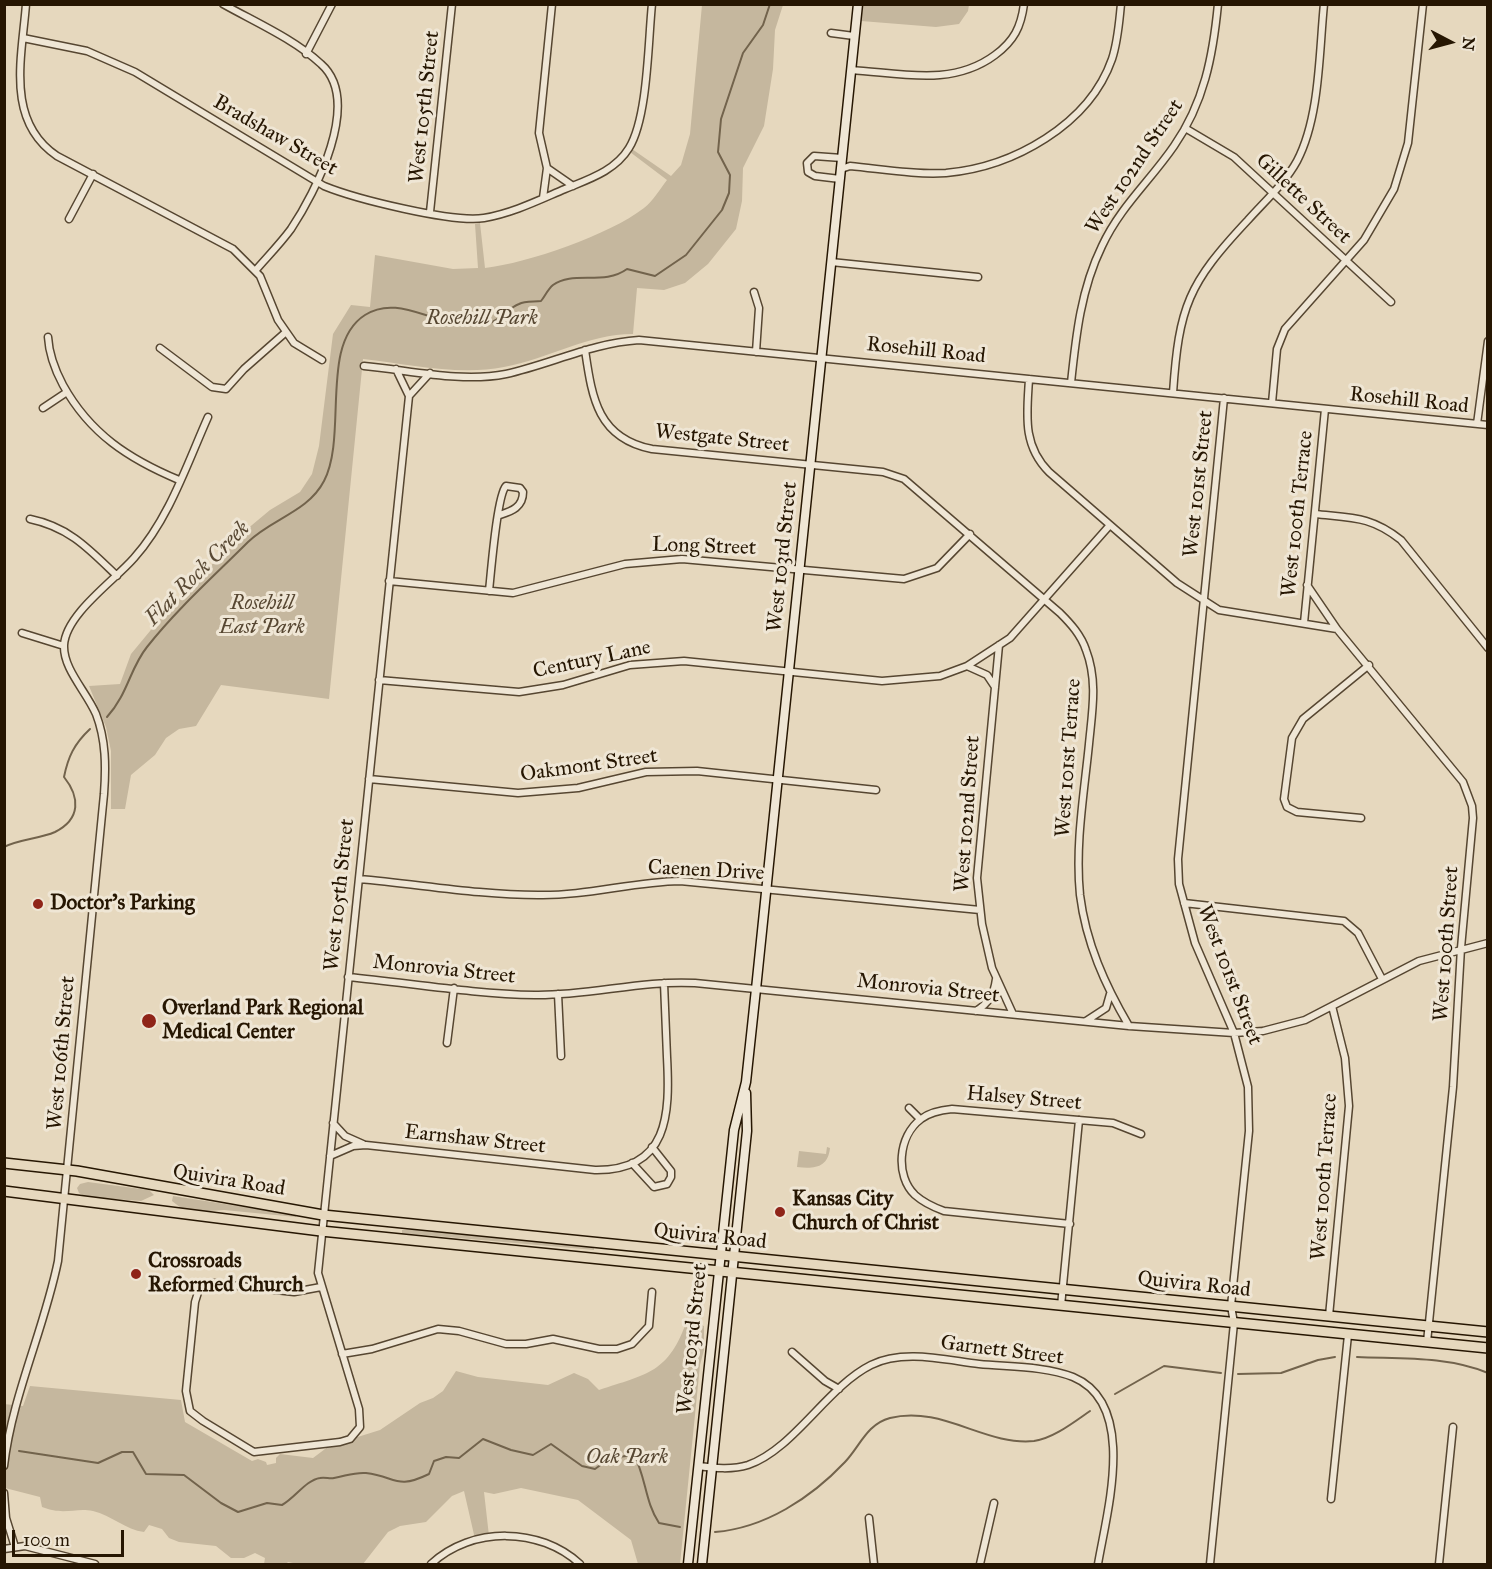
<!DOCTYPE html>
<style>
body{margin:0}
#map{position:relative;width:1492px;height:1569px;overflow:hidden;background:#e6d8be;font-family:"IM FELL Great Primer",serif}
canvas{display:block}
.frame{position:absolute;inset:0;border:6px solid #261602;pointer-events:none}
.north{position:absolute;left:1420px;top:12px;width:60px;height:60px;-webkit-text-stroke:4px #efe6d5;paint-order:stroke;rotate:96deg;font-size:16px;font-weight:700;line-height:24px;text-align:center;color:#261602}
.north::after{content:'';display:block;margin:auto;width:21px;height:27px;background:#261602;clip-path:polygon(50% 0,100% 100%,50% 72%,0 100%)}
.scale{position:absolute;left:12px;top:1530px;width:112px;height:27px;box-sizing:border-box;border:3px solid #261602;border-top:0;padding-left:8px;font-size:18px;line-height:21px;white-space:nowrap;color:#261602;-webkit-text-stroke:4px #efe6d5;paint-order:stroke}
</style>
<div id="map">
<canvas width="1492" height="1569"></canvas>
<div class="frame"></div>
<div class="north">N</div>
<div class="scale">100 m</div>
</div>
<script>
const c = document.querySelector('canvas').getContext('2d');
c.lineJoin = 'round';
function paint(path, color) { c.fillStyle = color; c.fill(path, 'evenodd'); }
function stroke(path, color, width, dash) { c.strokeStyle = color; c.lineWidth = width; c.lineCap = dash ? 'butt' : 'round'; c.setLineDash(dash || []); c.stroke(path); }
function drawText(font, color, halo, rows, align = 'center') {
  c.font = font + ' "IM FELL Great Primer",serif'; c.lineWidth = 6; c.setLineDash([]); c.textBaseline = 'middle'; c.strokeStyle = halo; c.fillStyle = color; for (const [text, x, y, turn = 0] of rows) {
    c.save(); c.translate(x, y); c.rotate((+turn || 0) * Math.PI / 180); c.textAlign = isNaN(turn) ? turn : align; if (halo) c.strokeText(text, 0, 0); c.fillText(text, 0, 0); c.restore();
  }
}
paint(new Path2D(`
 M702,5h81l-8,25 -2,39 -9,57 -21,42 -1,33 -6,28 -28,35 -23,19 -21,7 -27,-2 -4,46c-45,0 -85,25 -129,33 -45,9 -96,-3 -141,-8l-34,340 -108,-14 -25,41 -17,3 -13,9 -11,17 -24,20 -6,34h-14v-58l-5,-24 -17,-41 31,-2 11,-30 38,-46 77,-78 24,-20 30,-18 12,-18 7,-28 14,-112 18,-29 19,2 5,-52 78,14 25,-1 -3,-44 5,-1 5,45c43,-5 124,-33 159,-60 9,-7 16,-19 23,-28l-37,-28 2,-3 39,27 10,-11 9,-31z
 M863,5v-1l106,1 -1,6 -9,13 -23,3 -75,-6z
 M827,1147l3,1c-2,20 -16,21 -33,19l2,-16 27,3z
 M88,1182l61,8 5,5 -13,6 -55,-4 -7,-4 -2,-5 3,-4z
 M173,1196l123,19v2l-72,-7 -28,2 -11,-1 -13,-10z
 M422,1229l172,18v3l-192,-17v-3z
 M687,1320l17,6v24l-4,15 -20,199h-42l-7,-24 -53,-40 -57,-12 -27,6 -10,-2 5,44 -14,3 -11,-48 -12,5 -26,26 -26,4 -12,6 -25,32h-65l-10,-2 -2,2h-22l1,-6 -10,-5 -11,5h-13l-15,-12 -37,-4 -10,-4 -7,-9 -13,-4 -5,7c-18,-2 -33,-17 -51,-21 -18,-4 -28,5 -51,-4l-2,-10 -35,-9 -1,-84 19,2 7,-20 151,14 4,22 67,39 6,-2 8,3 1,3 9,-2v-5l4,-4 33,4 16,-12 51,-16 40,-27 13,-5 10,-7 13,-20 22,6 70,8 26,-12 14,6 11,11c48,-16 70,-17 88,-70z`), '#c5b79e');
stroke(new Path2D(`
 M107,717c21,-23 23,-49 40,-70 30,-38 67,-71 101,-105 23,-23 60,-30 76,-61 24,-46 -5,-137 41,-166 31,-20 64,7 96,8 8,0 19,1 27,0 11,-1 20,-15 31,-19 6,-3 15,-2 22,-3 4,-5 7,-12 12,-16 20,-15 51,1 74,-16l28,7 31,-21 36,-45 7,-17 1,-18 -12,-23 3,-33 22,-66 20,-28 7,-21
 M4,847c16,-8 35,-8 51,-15 26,-13 25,-35 9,-55 4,-20 10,-33 26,-48
 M1357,1357c44,2 89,-1 131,16
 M1238,1374l43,-1 37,-13 17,-3
 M1115,1394l49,-28 57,7
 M19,1451l79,12 24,-11h11l13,22 38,1 37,28 17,9 29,-9 15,2c13,-7 24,-25 38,-27 5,-1 10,1 14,0 12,-2 20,-6 32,-5 31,4 30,17 63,1l5,-13 12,-4 13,1 24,-19 28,11 22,5 18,-11 31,22 13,3 15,-11 24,-3c12,22 11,47 25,68l21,4
 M715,1532c50,-4 96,-34 130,-70 15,-16 22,-38 45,-44 52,-13 95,28 144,23 20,-3 40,-19 56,-30`), '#72634c', 2);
const street = new Path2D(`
 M26,4c-4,53 -21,117 31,152l176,93 27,27 18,44 16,23 28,17
 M223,4c32,18 71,35 98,60 42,37 -6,129 -30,165 -11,15 -24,28 -36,42
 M831,33l23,3
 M23,38l64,13 48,21 189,114c32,13 128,37 160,32 29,-5 55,-18 81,-29 24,-10 50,-18 64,-41 19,-31 19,-106 23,-144
 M306,54l26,-50
 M851,70c50,3 101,17 144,-15 19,-14 26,-28 29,-51
 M1185,128l49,29 157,145
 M547,168l26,18
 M841,169l9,-3c32,3 65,9 96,7 67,-6 143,-48 166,-114 6,-18 7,-36 9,-55
 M840,179l-25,-3 -7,-4 -1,-9 7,-7 28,2
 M543,198l4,-30 -8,-35 13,-129
 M430,212l22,-208
 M69,219l24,-45
 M831,262l147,15
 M754,292l5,16 -3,44
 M48,337c1,17 7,33 15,48 27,49 66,74 116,95
 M160,348l52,39 14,2 18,-20 42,-37
 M585,350c7,47 12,88 67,99l231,23 21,7 156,134c11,11 21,22 26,37 12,31 6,62 3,94 -5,50 -14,101 -9,151 6,48 25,90 49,131
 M364,366c45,4 97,17 142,8 45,-10 86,-31 133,-34l849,85
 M1029,379c-2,35 -7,66 20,93l128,111 42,27 118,19 126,153 9,24 1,12 -12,130 -8,139 -26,255
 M1071,383c5,-48 10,-94 31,-137 18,-39 48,-65 72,-100 30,-43 39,-90 44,-142
 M1173,393c6,-87 15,-109 75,-173 17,-19 37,-37 49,-59 23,-44 22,-108 27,-157
 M409,396l21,-23
 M1272,403l5,-54 8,-20 79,-89 30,-51 14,-46 15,-139
 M43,408l24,-16
 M1477,424l11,-83
 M1315,514c37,4 56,2 86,26l87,108
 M30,519c39,8 59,30 87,57
 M389,581l124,12 112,-29 57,-5 222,20 33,-11 33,-34
 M1307,585l30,44
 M489,591c2,-18 8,-96 17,-105l14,2 3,4c0,15 -11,19 -23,23
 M1304,623l21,-214
 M22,633l42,13
 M999,645l-22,233 5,46 10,44 21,46
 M967,666l20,9 8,12
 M379,680l140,12 44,-7 67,-20 54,-4 198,20 58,-5 27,-10 43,-28 100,-113
 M369,779l149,14 60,-5 68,-16 51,-1 179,19
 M1361,818l-64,-6 -10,-5 -3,-8 8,-61 11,-19 66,-54
 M359,879c59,5 119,16 179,16 48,1 94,-13 142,-14l300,29
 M1184,903l160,18 14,12 24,46
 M348,977c62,6 125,17 187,18 54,1 106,-15 160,-12l434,43 105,7 29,-2 42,-11 114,-59 69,-18
 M558,994l3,62
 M976,1011c13,-8 18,-17 20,-32
 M1086,1021l20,-13 4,-14
 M447,1043l7,-55
 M909,1108l11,11
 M333,1123l12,13 18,8
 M330,1156l23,-10 13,-1 229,25c74,1 75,-56 72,-113 -1,-24 -2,-49 -3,-74
 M632,1163l22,24 13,-3 4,-7v-6l-19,-24
 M1070,1224l-126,-13c-11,-4 -20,-8 -29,-16 -20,-19 -17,-59 6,-76 9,-7 20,-9 31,-10l161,14 28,11
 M321,1287l-27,5 -81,-9 -13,3 -5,16 -9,89 4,20 13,10 51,31 86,-10 10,-3 10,-12 -1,-18 -41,-136 91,-877 -13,-27
 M1061,1306l18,-186
 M1329,1316l20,-210 -4,-48 -13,-52
 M792,1352l33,29 14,8
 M342,1354l30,-5 66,-20 21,2 47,13h20l27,-5 46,10h18l15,-5 17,-18 3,-34
 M4,1466c8,-70 40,-136 54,-205l46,-467c2,-27 2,-54 -8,-80 -10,-23 -33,-45 -32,-69 2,-31 50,-64 70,-87 35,-39 53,-94 74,-141
 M698,1466c16,2 34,4 50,-1 46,-16 79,-78 123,-100 32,-16 74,-5 108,-1 30,3 66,2 94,13 65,27 34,134 25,187
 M4,1493l2,25 9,29
 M1331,1499l17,-164
 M869,1518l5,46
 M4,1549l21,-3 70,18
 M431,1564c41,-38 109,-37 149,0
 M980,1564l14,-61
 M1210,1564l24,-241 -3,-17 18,-175 -1,-44 -14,-54 -39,-90 -16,-59 -1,-25 46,-461
 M1439,1564l14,-137`);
const secondary = new Path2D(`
 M688,1564l46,-434 12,-48 10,-93 102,-985
 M702,1564l45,-433 -1,-38`);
const primary = new Path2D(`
 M4,1163l73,8 246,44 1165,117
 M4,1191l317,40 1167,117`);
stroke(street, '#564631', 9);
stroke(secondary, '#261602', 11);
stroke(primary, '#261602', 12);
stroke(street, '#efe6d5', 6);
stroke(secondary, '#efe6d5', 8);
stroke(primary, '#e6d8be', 9);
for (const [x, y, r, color] of [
 [38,904,6,"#8f2418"],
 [149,1021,8,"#8f2418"],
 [780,1212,6,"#8f2418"],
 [136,1274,6,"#8f2418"]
]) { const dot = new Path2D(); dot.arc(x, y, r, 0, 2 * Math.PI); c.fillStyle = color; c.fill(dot); stroke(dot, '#efe6d5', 2); }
drawText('21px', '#261602', '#efe6d5', [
 ["West 105th Street",425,107,-84],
 ["Bradshaw Street",275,136,30],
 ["West 102nd Street",1135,167,-56],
 ["Gillette Street",1303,199,43],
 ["Rosehill Road",926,351,6],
 ["Rosehill Road",1409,401,6],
 ["Westgate Street",722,439,6],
 ["West 101st Street",1199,484,-84],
 ["West 100th Terrace",1298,514,-84],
 ["Long Street",704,547,2],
 ["West 103rd Street",783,557,-84],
 ["Century Lane",592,660,-12],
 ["West 101st Terrace",1069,758,-86],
 ["Oakmont Street",589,766,-8],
 ["West 102nd Street",968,814,-86],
 ["Caenen Drive",706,871,3],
 ["West 105th Street",340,895,-84],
 ["West 100th Street",1447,944,-86],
 ["Monrovia Street",444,970,6],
 ["West 101st Street",1229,975,69],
 ["Monrovia Street",928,989,6],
 ["West 106th Street",62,1053,-85],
 ["Halsey Street",1024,1099,5],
 ["Earnshaw Street",475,1140,6],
 ["West 100th Terrace",1325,1177,-86],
 ["Quivira Road",229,1181,9],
 ["Quivira Road",710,1237,6],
 ["Quivira Road",1194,1285,6],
 ["West 103rd Street",693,1339,-84],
 ["Garnett Street",1002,1351,7]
]);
drawText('italic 21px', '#564631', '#efe6d5', [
 ["Rosehill Park",482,319],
 ["Rosehill",262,604],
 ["East Park",262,628],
 ["Oak Park",627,1458]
]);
drawText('bold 21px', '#261602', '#efe6d5', [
 ["Doctor's Parking",50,904],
 ["Overland Park Regional",162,1009],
 ["Medical Center",162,1033],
 ["Kansas City",792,1200],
 ["Church of Christ",792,1224],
 ["Crossroads",148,1262],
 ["Reformed Church",148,1286]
], 'left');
drawText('italic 22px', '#594934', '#efe6d5', [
 ["Flat Rock Creek",198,574,-45]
]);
</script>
